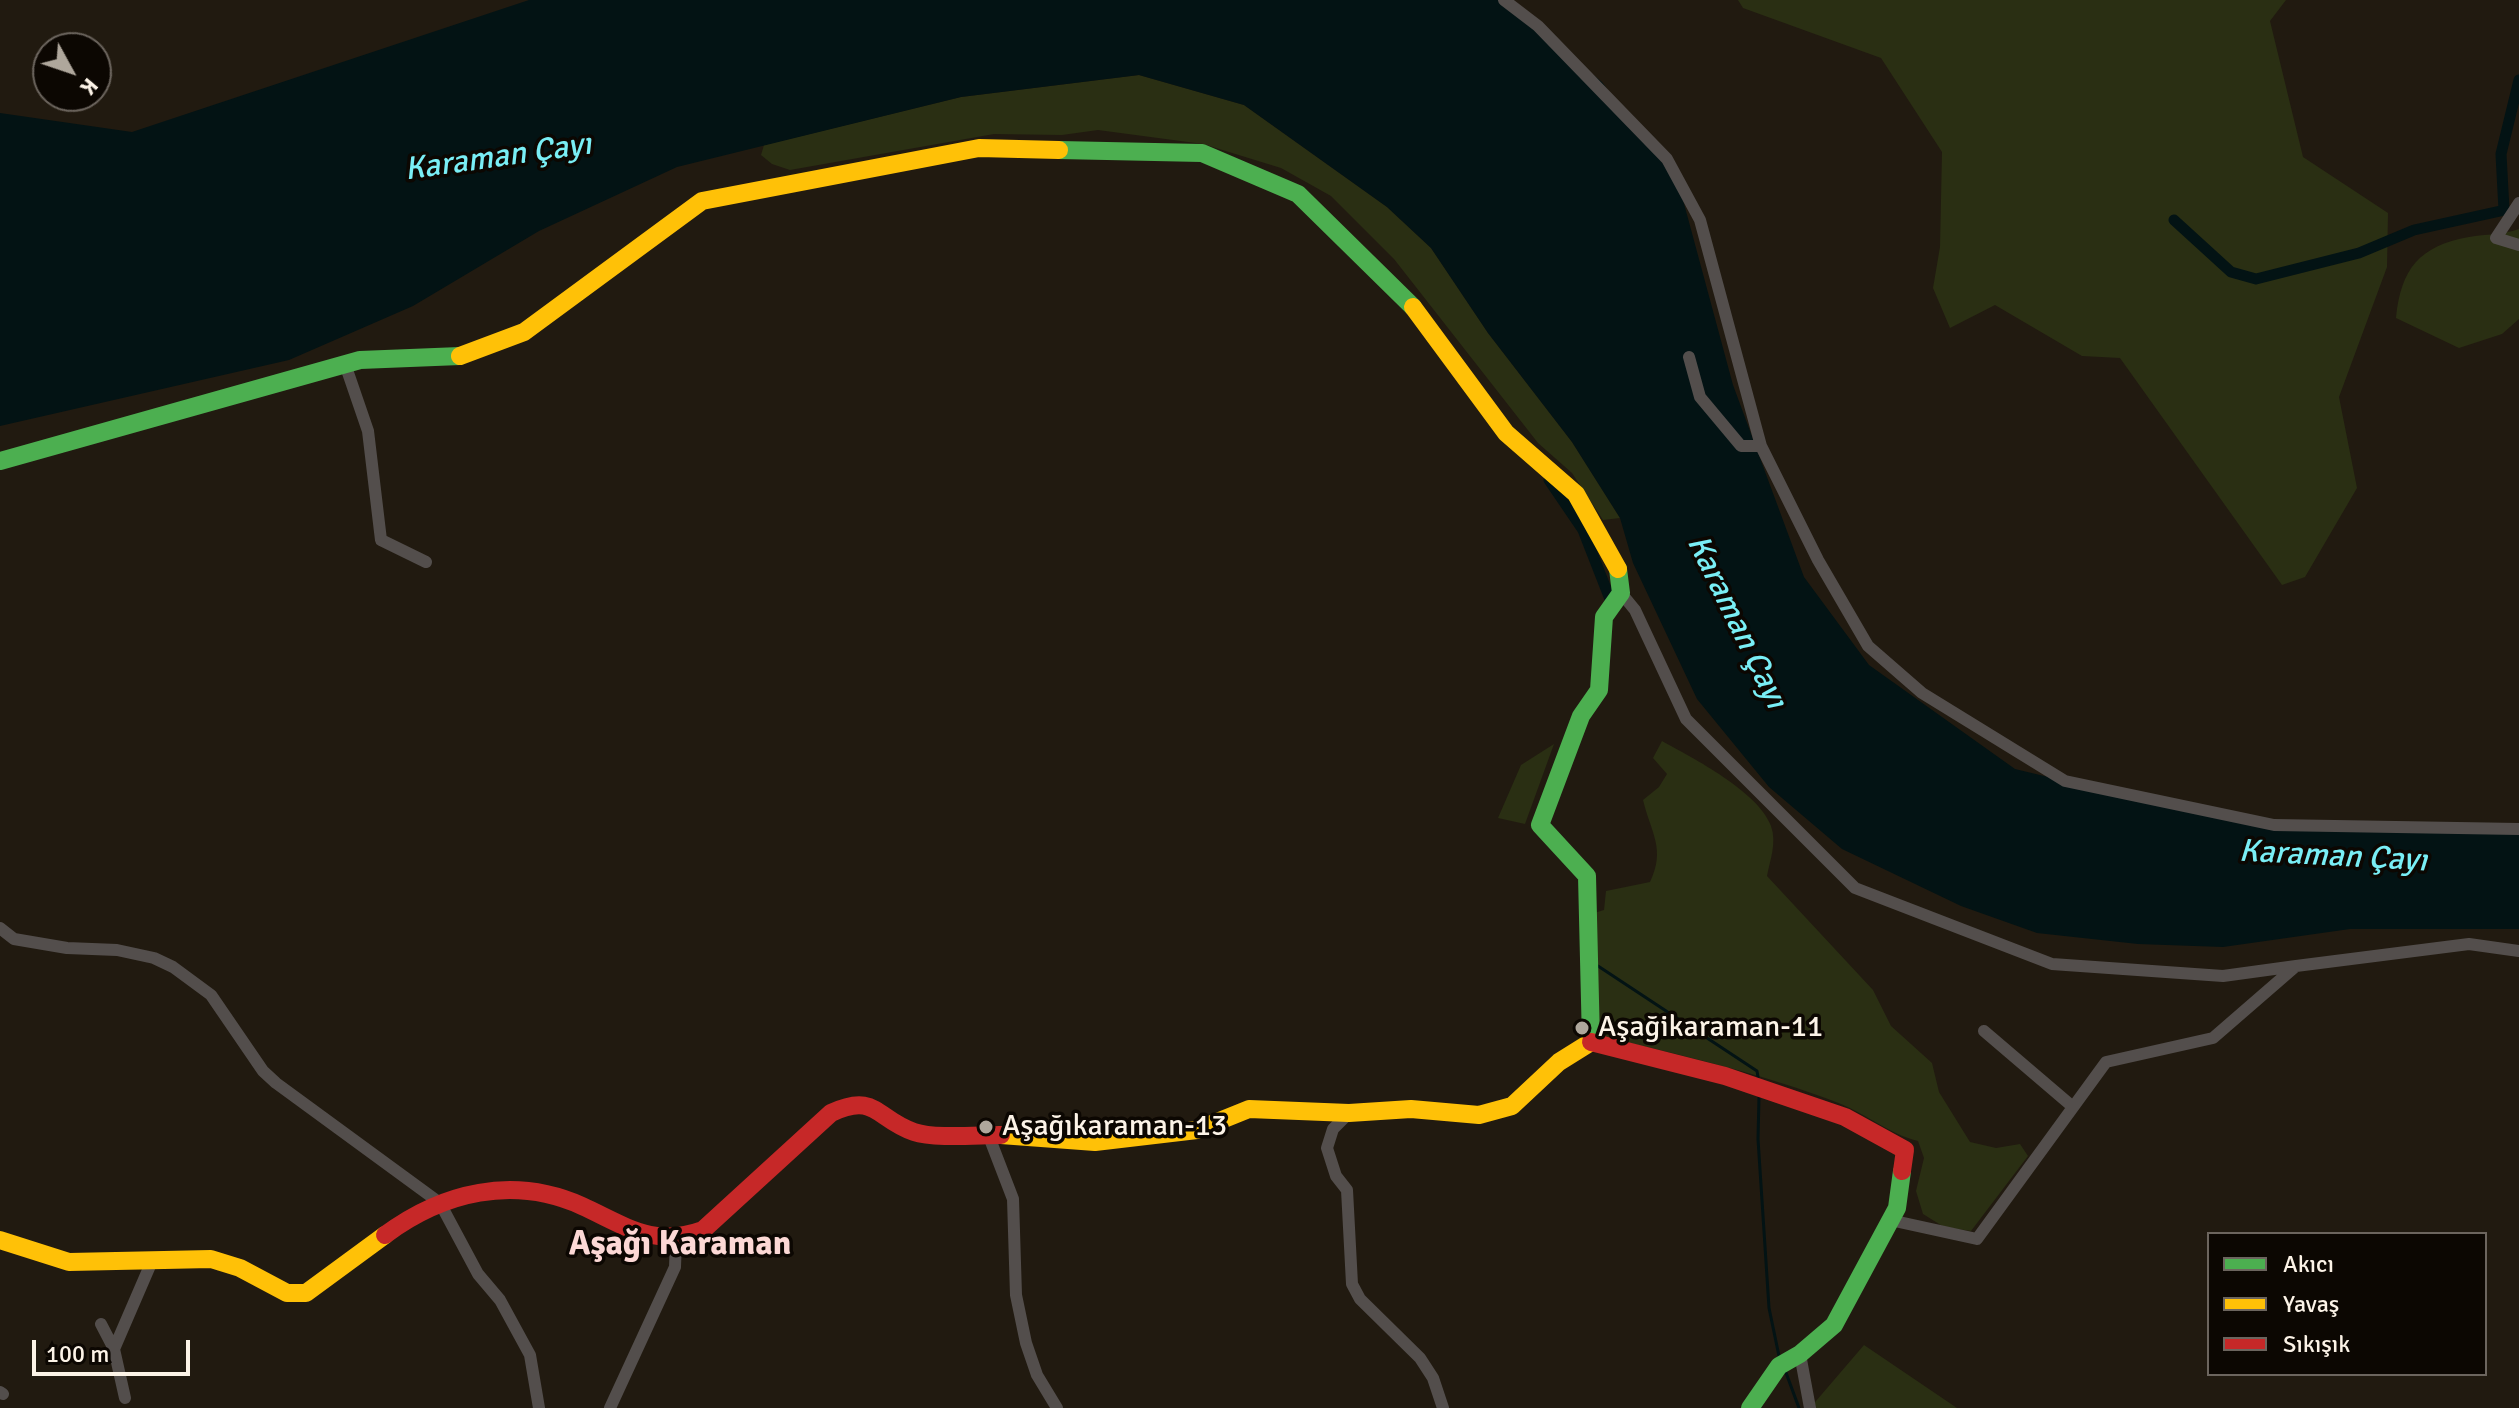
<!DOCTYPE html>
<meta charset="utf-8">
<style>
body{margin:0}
#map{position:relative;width:2519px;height:1408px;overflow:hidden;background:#211a10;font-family:Signika,sans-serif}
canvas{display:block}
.legend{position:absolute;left:2207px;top:1232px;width:280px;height:144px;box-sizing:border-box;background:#0c0702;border:2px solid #6c655e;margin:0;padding:10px 14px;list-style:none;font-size:24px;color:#fcf3e7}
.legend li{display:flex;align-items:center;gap:16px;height:40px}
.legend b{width:40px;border:2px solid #6c655e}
.north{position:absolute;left:32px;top:32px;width:80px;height:80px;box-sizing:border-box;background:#0c0702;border:2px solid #6c655e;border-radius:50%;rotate:130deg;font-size:22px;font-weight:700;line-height:32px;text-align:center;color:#fcf3e7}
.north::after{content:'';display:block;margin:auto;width:28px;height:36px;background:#afa79c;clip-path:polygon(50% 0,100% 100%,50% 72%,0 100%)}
.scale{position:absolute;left:32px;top:1340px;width:158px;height:36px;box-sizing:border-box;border:4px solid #fcf3e7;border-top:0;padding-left:10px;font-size:24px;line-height:28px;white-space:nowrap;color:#fcf3e7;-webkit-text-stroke:6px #0c0702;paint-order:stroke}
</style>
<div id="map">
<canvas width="2519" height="1408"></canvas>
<ul class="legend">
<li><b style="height:10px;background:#4caf50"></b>Akıcı</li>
<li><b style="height:10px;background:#ffc107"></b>Yavaş</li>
<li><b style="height:10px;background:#c62828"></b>Sıkışık</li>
</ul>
<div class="north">K</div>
<div class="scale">100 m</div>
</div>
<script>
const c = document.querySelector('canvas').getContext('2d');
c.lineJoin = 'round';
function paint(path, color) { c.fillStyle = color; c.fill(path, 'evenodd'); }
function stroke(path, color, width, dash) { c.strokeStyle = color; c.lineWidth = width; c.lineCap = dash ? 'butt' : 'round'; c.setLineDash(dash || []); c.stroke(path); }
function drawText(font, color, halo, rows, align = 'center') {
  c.font = font + ' Signika,sans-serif'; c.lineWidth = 7; c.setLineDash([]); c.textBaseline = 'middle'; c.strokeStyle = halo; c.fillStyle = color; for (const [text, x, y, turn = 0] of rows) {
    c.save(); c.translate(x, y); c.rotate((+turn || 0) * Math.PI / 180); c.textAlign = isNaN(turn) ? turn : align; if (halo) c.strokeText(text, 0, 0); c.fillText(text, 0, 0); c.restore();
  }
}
paint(new Path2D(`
 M1738,0h548l-16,21 33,136 85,56 -1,54 -48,130 18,91 -52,89 -23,8 -162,-227 -38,-2 -87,-51 -45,23 -17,-40 7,-41 2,-95 -61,-94 -138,-50z
 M1139,75l105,30 143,102 44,41 57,85 84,109 48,76 -17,2 -31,-47 -34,-30 -144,-184 -63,-63 -50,-28 -78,-24 -105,-14 -36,5 -68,-1 -204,36 -18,-6 -11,-9 3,-10 197,-48z
 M2519,229v90l-17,15 -43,14 -63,-30c5,-49 23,-72 73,-81 17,-3 33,-2 50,-8z
 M1662,741c31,17 97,51 109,85 6,17 -1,34 -4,50l106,114 18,36 41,37 7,29 31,50 26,6 24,-4 8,12 -57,75 -27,-4 -21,-13 -7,-23 8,-33 -6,-17c-29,-7 -50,-26 -77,-37 -79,-31 -162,-49 -244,-69l-6,-121 13,-4 2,-19 44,-9c16,-33 1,-49 -7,-82l16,-13 8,-13 -14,-16z
 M1554,744l-29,80 -27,-6 23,-53z
 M1864,1345l93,63h-147z`), '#2a2f13');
paint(new Path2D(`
 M529,0h972l101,82 77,103 54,200 71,192 65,88 146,104 233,56 271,3v101h-169l-127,18 -85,-3 -101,-11 -76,-27 -119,-57 -73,-62 -72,-88 -64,-136 -13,-45 -48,-76 -84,-109 -57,-85 -44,-41 -143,-102 -105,-30 -178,22 -284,70 -138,64 -126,75 -124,54 -289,66v-313l132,19z`), '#031314');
stroke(new Path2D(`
 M1598,966l159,105 1,6
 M1759,1097l-1,42 11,169 10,48
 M1785,1370l14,38`), '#031314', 3);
stroke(new Path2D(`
 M2504,210l-3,-56 18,-74
 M2174,220l57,52 25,7 103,-26 55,-23 91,-20
 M1549,480l34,50 27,69`), '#031314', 11);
stroke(new Path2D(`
 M1504,0l34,26 129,133 33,61 61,226 57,114 50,86 54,47 143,88 209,44 245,4
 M2519,203l-23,35 23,7
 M1689,357l11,40 41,49h20
 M345,364l23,67 13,109 45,22
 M1621,593l14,17 51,109 169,169 197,76 171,12 73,-10
 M0,928l14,11 53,9 50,2 37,8 19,9 38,28 52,76 13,12 164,120 38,71 22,26 30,55 9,53
 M1984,1031l89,76
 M1349,1113l-16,16 -6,19 9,28 11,14 5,94 8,15 60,59 13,20 10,30
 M988,1134l25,65 3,96 10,48 11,32 20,33
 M1890,1220l87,19 129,-177 107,-24 83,-72 173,-22 50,7
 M101,1324l13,25
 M1800,1354l10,54
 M0,1392l3,2
 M125,1398l-11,-49 38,-88
 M610,1408l65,-141 1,-27`), '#534e4c', 12);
stroke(new Path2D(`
 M1059,150l143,3 96,41 115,113
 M0,461l360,-101 100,-4
 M1591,1042l-4,-166 -47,-51 41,-109 18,-26 5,-73 17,-24 -3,-24
 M1750,1408l29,-42 21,-12 34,-29 63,-117 5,-37`), '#4caf50', 18);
stroke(new Path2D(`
 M1413,307l93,126 70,61 42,75
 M460,356l64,-24 178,-131 277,-53 80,2
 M1001,1135l94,7 102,-12 52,-21 100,4 62,-4 68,6 33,-9 47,-44 32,-20
 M0,1240l69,22 142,-3 29,9 47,25h19l79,-58`), '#ffc107', 18);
stroke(new Path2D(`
 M1591,1042l134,34 120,41 60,33 -3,21
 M385,1235c58,-43 128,-60 197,-29 44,20 71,42 121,24l128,-117c45,-21 45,6 83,19 20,7 64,3 87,3`), '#c62828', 18);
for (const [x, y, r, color] of [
 [1582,1028,8,"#afa79c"],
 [986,1127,8,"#afa79c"]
]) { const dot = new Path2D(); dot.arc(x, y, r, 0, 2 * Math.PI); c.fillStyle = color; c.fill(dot); stroke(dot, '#0c0702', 3); }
drawText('30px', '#fcf3e7', '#0c0702', [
 ["Aşağikaraman-11",1598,1028],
 ["Aşağıkaraman-13",1002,1127]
], 'left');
drawText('italic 32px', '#79eef5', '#0c0702', [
 ["Karaman Çayı",498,158,-8],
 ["Karaman Çayı",1736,622,64],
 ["Karaman Çayı",2333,857,3]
]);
drawText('bold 34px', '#fcd8d5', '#0c0702', [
 ["Aşağı Karaman",680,1245]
]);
</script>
